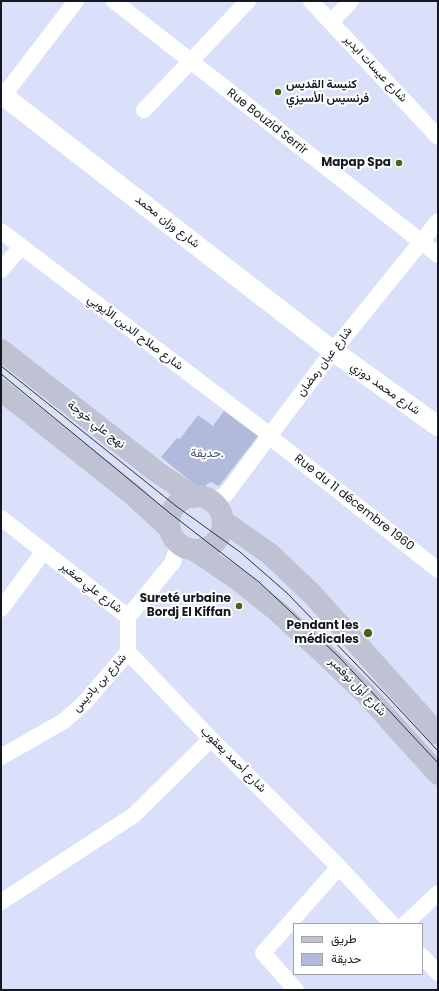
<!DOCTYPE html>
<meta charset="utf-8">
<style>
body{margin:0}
#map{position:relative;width:439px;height:991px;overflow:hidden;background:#dae0fa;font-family:Poppins,Vazirmatn,sans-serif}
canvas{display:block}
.frame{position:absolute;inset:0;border:2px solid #161821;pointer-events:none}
.legend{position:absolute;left:293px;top:923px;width:130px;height:52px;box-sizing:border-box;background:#fff;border:1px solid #a2a3a6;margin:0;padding:5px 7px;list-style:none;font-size:12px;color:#161821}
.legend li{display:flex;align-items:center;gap:8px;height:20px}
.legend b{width:20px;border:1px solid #a2a3a6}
</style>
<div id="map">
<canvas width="439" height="991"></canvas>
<div class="frame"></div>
<ul class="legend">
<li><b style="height:5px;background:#bfc2d3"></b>طريق</li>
<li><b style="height:11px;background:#b2badc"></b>حديقة</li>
</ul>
</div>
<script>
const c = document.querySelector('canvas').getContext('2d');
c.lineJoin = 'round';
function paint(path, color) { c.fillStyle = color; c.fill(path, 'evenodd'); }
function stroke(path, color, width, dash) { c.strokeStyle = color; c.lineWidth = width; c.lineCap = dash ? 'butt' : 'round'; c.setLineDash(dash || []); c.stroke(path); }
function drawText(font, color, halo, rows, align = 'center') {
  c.font = font + ' Poppins,Vazirmatn,sans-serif'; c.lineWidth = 4; c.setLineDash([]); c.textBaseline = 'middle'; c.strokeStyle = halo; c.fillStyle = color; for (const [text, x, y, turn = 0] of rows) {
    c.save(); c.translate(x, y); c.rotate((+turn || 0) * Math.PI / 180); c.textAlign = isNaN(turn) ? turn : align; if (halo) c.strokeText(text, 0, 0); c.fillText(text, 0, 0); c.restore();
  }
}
paint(new Path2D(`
 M224,411l34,25 -39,50 -9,-4 -9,8 -40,-33 16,-19 3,1 18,-24 15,11z`), '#b2badc');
stroke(new Path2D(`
 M114,1l324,254
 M311,1l127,136
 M331,22l20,-21
 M1,99l75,-98
 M144,110l104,-109
 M1,231l269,204
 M1,270l20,-23
 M269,436l169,134
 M211,502l15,-8 107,-143 105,-130
 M1,518l127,99 45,-55 5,-18
 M1,609l43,-58
 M128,652l83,87 128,128 53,57
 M1,757l63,-36 21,-19 43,-50v-35
 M1,902l133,-87 77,-76
 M405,924l33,-31
 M422,956l16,17
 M296,990l-33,-37 76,-86`), '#fff', 16);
stroke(new Path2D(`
 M1,94l332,257 105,75`), '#fff', 20);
stroke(new Path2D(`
 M1,350l156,122 37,25
 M1,390l131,104 38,35
 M169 523a27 27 0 1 1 54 0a27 27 0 1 1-54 0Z
 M223,521l47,33 43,41 125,139
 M194,550l43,29 40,32 42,38 45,43 74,82`), '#bfc2d3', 22);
stroke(new Path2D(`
 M1,366l175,140 64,46 47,41 99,102 52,56
 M1,374l170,140 88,68 79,74 100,107`), '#2e303b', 1);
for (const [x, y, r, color] of [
 [278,92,4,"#4b6414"],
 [399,163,4,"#4b6414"],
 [239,606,4,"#4b6414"],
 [368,633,5,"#4b6414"]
]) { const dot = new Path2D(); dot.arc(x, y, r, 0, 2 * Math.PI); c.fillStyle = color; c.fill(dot); stroke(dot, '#fff', 1.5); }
drawText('12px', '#161821', '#fff', [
 ["شارع عيسات ايدير",375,69,47],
 ["Rue Bouzid Serrir",267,122,38],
 ["شارع وزان محمد",167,222,38],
 ["شارع صلاح الدين الأيوبي",135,333,37],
 ["شارع عبان رمضان",325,362,-53],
 ["شارع محمد دوزي",385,389,35],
 ["نهج علي خوجة",96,425,38],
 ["Rue du 11 décembre 1960",354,503,38],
 ["شارع علي صغير",91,588,38],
 ["شارع بن باديس",100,683,-48],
 ["شارع أول نوفمبر",357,687,46],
 ["شارع أحمد يعقوب",233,760,45]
]);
drawText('bold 12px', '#161821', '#fff', [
 ["كنيسة القديس",286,85,"left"],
 ["فرنسيس الأسيزي",286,99,"left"],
 ["Mapap Spa",391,163],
 ["Sureté urbaine",231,599],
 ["Bordj El Kiffan",231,613],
 ["Pendant les",359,626],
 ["médicales",359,640]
], 'right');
drawText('12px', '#414980', '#fff', [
 ["حديقة.",207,454]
]);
</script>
